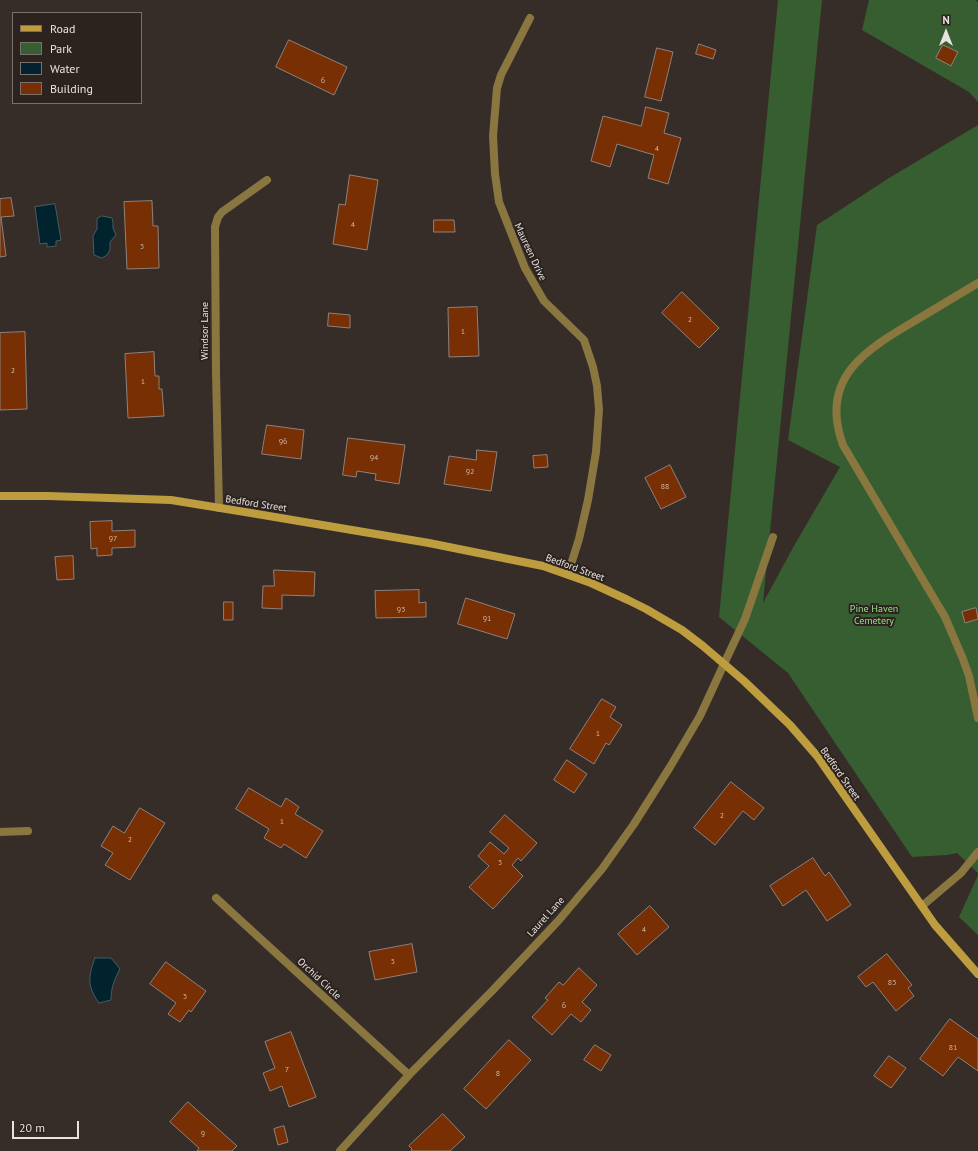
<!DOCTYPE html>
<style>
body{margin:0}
#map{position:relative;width:978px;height:1151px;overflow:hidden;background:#362d29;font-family:"PT Sans",sans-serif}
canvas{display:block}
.legend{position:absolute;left:12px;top:12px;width:130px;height:92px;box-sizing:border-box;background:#2c231f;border:1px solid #78706c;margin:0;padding:5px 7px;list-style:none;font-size:12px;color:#e9e3e0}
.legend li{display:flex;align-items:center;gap:8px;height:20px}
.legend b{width:20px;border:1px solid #78706c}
.north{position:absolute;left:926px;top:12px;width:40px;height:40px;-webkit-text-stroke:3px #2c231f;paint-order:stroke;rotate:0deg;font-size:11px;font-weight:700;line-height:16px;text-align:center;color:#e9e3e0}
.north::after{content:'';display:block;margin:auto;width:14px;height:18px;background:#e9e3e0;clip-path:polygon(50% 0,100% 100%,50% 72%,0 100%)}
.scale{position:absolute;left:12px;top:1121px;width:67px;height:18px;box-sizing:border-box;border:2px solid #e9e3e0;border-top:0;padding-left:5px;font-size:12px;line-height:14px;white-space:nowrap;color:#e9e3e0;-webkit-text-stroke:3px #2c231f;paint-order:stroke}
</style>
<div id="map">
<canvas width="978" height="1151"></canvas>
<ul class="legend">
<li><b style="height:5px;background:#be9d3f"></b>Road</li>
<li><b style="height:11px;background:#365e31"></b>Park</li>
<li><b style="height:11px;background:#00232e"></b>Water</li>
<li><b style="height:11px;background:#782f03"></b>Building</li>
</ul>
<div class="north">N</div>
<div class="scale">20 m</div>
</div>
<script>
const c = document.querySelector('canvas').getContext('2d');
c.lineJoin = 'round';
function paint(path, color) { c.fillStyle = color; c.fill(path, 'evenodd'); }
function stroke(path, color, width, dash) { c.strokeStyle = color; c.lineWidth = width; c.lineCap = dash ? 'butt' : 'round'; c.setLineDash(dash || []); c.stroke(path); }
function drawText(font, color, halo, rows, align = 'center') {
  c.font = font + ' "PT Sans",sans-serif'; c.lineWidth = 4; c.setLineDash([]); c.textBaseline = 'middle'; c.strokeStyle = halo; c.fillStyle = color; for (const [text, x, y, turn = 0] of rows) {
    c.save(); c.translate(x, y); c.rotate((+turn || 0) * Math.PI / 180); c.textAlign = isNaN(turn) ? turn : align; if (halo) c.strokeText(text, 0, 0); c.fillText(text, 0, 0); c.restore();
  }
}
paint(new Path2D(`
 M778,0h44l-59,603 32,-59 45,-77 -52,-27 29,-215 72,-47 89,-53v748l-21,-20 -10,2 -35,2 -124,-184 -69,-56z
 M869,0h106l3,2v100l-9,-10 -107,-62z
 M978,875v60l-19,-18z`), '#365e31');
const water = new Path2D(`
 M55,204l6,36 -5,1v5l-9,1v-4l-7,1 -5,-37z
 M102,216l10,2 1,4v6l3,7 -6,7v8l-3,5 -5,3 -8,-3 -1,-19 4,-7v-10z
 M95,958h16l9,11c-6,11 -9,19 -9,31l-12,3c-12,-17 -11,-26 -4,-45z`);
paint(water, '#00232e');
stroke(water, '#465d63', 1);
const building = new Path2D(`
 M289,40l58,27 -13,28 -58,-28z
 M699,44l17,6 -3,9 -17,-5z
 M943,45l15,7 -7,14 -15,-8z
 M657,48l16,4 -12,49 -16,-4z
 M646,107l23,6 -5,20 17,5 -13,46 -20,-6 6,-23 -37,-11 -7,23 -19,-6 12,-45 38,10z
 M350,175l28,5 -11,70 -34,-6 6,-40 6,1z
 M11,198l3,18 -13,1 5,39 -6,1v-58z
 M152,201l1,25h5l1,42 -32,1 -3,-67z
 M434,220h20l1,12h-21z
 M682,292l37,36 -20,20 -37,-35z
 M477,307l2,49 -30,1 -1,-49z
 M329,313l21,2v13l-22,-2z
 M25,332l2,77 -27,1v-77z
 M154,352l1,24h4v13h3l2,27 -36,2 -3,-64z
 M267,425l37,5 -3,29 -39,-5z
 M348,438l57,7 -6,39 -24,-4 1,-6 -19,-3 -1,6 -13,-2z
 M477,450l20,2 -6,39 -47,-7 5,-28 27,4z
 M547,455l1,12 -14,1 -1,-12z
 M670,465l16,32 -25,12 -16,-31z
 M112,521v10l23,-1v17l-23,1v7l-15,1v-8l-6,1 -1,-27z
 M73,556l1,23 -17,1 -2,-23z
 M274,570l41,2 -1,24 -32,-1v14l-20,-1 1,-22h11z
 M419,590v13l7,-1v15l-50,1 -1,-27z
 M466,598l49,16 -8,25 -49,-15z
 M224,602h9v18h-9z
 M976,608l2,11 -13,4 -3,-11z
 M602,699l14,8 -6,10 12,8 -13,20 -3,-2 -12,21 -24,-15z
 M567,760l20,14 -13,19 -20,-13z
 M731,782l33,26 -10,12 -11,-9 -28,34 -21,-17z
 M249,788l32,19 5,-9 13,9 -4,7 28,17 -17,27 -22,-14 -3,4 -17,-10 5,-9 -33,-20z
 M140,808l25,15 -35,57 -25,-15 8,-12 -12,-7 12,-20 11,7z
 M505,815l32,28 -16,18 -3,-3 -6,7 11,11 -30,33 -24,-22 20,-21 -11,-10 12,-14 14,12 5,-6 -19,-16z
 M813,858l12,18 4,-4 22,33 -24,16 -21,-31 -23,16 -13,-20z
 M650,906l19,21 -32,28 -19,-21z
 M412,944l5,28 -42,8 -6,-28z
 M887,954l25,31 -4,3 6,8 -18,15 -23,-29 -7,5 -8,-10z
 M166,962l40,29 -15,21 -2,-2 -9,12 -12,-8 8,-11 -26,-19z
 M579,968l18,17 -15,17 9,8 -10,12 -10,-8 -19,21 -20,-18 16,-17 -3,-2 14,-16 4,3z
 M950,1019l28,20v32l-20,-14 -15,19 -23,-17z
 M291,1032l25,65 -27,10 -7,-21 -12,5 -7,-18 12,-5 -10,-26z
 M509,1040l22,20 -45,49 -22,-20z
 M595,1045l16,10 -10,16 -17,-11z
 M889,1056l17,12 -15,20 -17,-12z
 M188,1102l49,44 -5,5h-35l2,-3 -29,-26z
 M443,1114l22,23 -15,14h-39l1,-2 -3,-3z
 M284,1126l4,16 -10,3 -4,-16z`);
paint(building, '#782f03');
stroke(building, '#8d827d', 1);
stroke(new Path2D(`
 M978,283c-20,12 -40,24 -60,36 -51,30 -100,58 -75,126l102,172 18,42 6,17 9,42
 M724,664l21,-45 28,-82
 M0,832l28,-1
 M922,906l39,-33 17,-21`), '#8a763f', 8);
stroke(new Path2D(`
 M530,18l-29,57 -4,13 -4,48 2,38 4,28 26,66 19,33 40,39 9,27 4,19 2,24 -3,42 -8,48 -9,39 -11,35
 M219,508l-3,-135 -1,-146 3,-10 4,-5 45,-32
 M216,898l193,177
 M340,1151l69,-76 84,-85 66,-70 43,-51 32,-45 36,-57 30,-51 24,-52`), '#8a763f', 8);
stroke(new Path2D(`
 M0,496h48l123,4 80,13 178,30 114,23 48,17 37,17 18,9 36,21 21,16 41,35 46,44 27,31 118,169 43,49`), '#be9d3f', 8);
drawText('8px', '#cdb6a9', null, [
 ["6",323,81],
 ["4",657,149],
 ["4",353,225],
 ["3",142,247],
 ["2",690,320],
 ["1",463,332],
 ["2",13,371],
 ["1",143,382],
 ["96",283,442],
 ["94",374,458],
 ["92",470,472],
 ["88",665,487],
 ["97",113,539],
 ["93",401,610],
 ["91",487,619],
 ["1",598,734],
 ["2",722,816],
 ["1",282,822],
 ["2",130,840],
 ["3",500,863],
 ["4",644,930],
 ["5",393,962],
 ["83",892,983],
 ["3",185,997],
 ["6",564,1006],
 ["81",953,1048],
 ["7",287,1070],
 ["8",498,1074],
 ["9",203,1134]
]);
drawText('10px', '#e9e3e0', '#2c231f', [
 ["Maureen Drive",530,252,65],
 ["Windsor Lane",205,331,-90],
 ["Bedford Street",256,504,9],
 ["Bedford Street",575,568,20],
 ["Bedford Street",840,774,55],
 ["Laurel Lane",546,917,-48],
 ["Orchid Circle",319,979,43]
]);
drawText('10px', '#95e48b', '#2c231f', [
 ["Pine Haven",874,609],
 ["Cemetery",874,621]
]);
</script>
